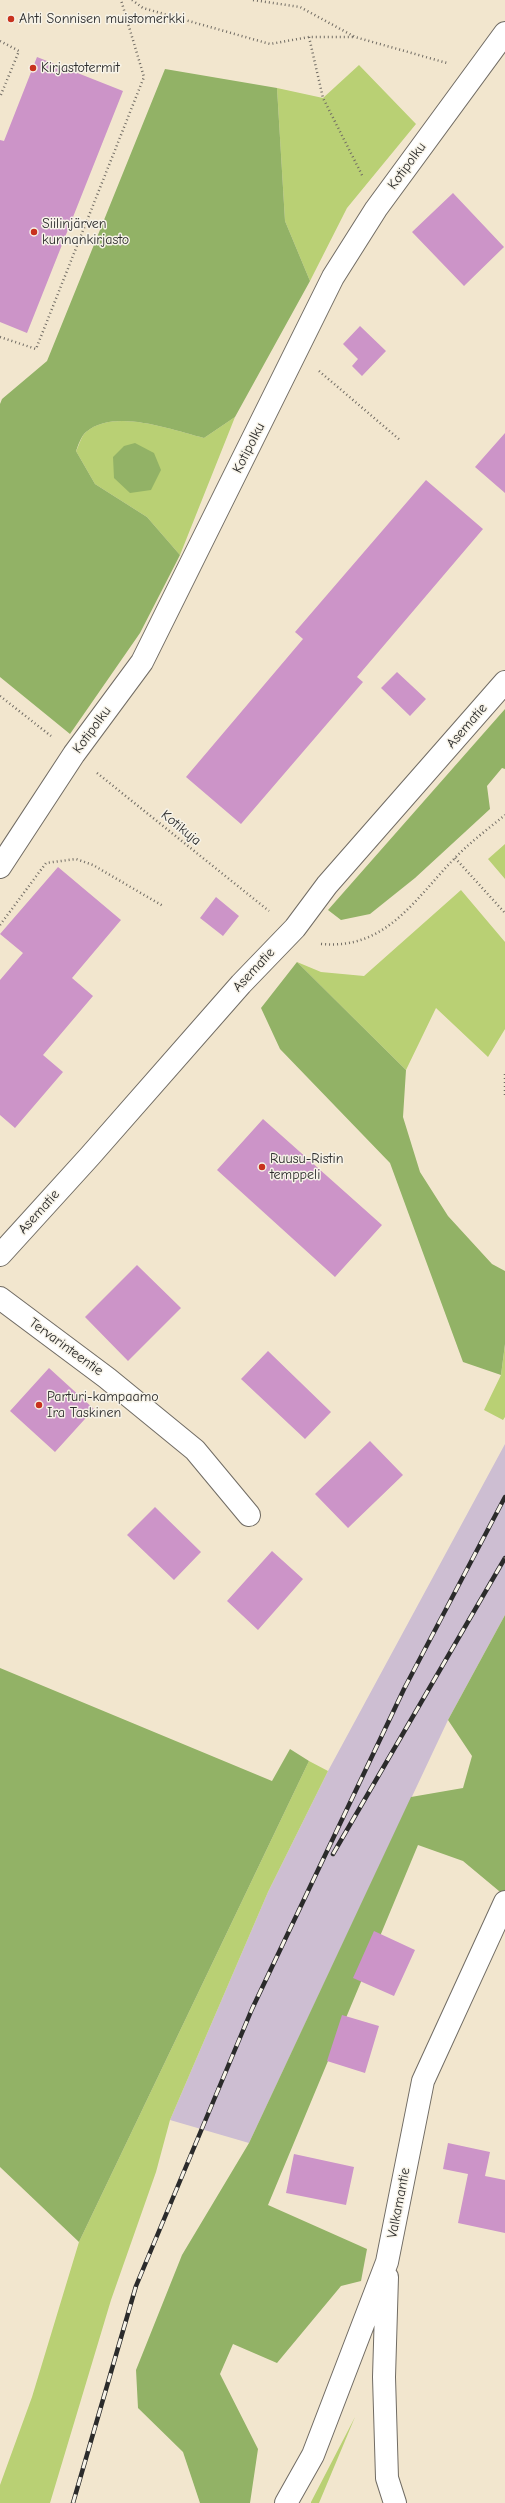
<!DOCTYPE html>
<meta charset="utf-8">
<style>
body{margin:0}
canvas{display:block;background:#f2e6ce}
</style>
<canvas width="505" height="2503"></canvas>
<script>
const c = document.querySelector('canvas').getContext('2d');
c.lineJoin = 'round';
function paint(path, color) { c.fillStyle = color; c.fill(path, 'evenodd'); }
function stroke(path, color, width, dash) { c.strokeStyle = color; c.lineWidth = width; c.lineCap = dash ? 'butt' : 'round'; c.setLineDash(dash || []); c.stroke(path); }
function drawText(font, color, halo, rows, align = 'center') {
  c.font = font + ' "Comic Neue",sans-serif'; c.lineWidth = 3; c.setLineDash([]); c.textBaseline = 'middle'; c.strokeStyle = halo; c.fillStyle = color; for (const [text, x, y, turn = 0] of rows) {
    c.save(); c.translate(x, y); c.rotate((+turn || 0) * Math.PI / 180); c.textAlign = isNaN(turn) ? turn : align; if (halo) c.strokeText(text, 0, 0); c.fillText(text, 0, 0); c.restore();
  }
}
paint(new Path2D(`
 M505,1444v171l-57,105 -199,423 -79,-23 98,-228 60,-121z`), '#cdbed2');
paint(new Path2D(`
 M359,65l57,59 -69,84 -37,73 -25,-60 -8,-133 46,10z
 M235,417l-55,138 -33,-38 -52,-33 -19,-33c3,-5 5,-15 10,-19 29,-24 85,-2 118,6z
 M505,844v35l-17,-20z
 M461,890l44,52v87l-17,28 -52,-49 -30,62 -109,-108 24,10 43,4z
 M505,1345v72l-2,3 -19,-10 17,-35z
 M309,1761l19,10 -60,121 -98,228 -14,52 -45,128 -61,203h-50v-18l32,-88 47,-155z
 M355,2417l-36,86h-8v-1z`), '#b9d074');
paint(new Path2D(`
 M165,69l112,19 8,133 25,60 -75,136 -31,21c-33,-8 -89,-30 -118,-6 -5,4 -8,14 -10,19l19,33 52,33 33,38 -40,78 -70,101 -70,-57v-273l2,-5 45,-38z
 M135,443l19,10 7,17 -10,20 -21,3 -16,-15 -1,-21 11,-11z
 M505,709v60l-3,-1 -15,18 3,23 -75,69 -45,36 -29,6 -13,-10z
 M297,962l109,108 -3,47 17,55 28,44 44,48 13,7v73l-4,31 -38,-13 -73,-199 -110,-114 -19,-41z
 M505,1615v281l-42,-35 -45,-16 -150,360 99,44 -6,32 -20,5 -64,77 -44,-19 -13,30 38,75 -8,54h-50l-17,-51 -45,-44 -2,-38 46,-115 67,-112 162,-346 52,-9 9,-32 -24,-36z
 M0,1668l272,113 18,-32 19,12 -230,481 -79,-75z`), '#92b266');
paint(new Path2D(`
 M37,57l86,34 -96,242 -27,-11v-182l4,1z
 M453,193l51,54 -40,39 -52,-54z
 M360,326l26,25 -24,25 -10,-10 6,-7 -15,-15z
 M505,433v60l-30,-26z
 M426,480l57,49 -126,148 6,5 -122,142 -55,-47 117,-138 -8,-7z
 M397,672l29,27 -16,17 -29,-28z
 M58,867l63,53 -49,58 21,18 -50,59 20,17 -48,56 -15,-13v-135l23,-27 -23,-19z
 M216,897l23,19 -16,20 -23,-18z
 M263,1119l119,106 -47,52 -118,-107z
 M137,1265l44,43 -53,53 -43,-44z
 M268,1351l63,61 -26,27 -64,-60z
 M49,1368l45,41 -39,43 -45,-41z
 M370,1441l33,34 -55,53 -33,-34z
 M155,1507l46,45 -27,28 -47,-45z
 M272,1551l31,28 -45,51 -31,-29z
 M374,1931l41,19 -21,46 -41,-18z
 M342,2015l37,11 -14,47 -38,-12z
 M448,2143l42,9 -5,24 20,4v53l-47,-10 10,-49 -25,-5z
 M294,2154l60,13 -8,38 -60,-12z`), '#cc94c8');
const minor = new Path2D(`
 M0,867l74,-113 68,-92 191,-385 43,-68 129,-176
 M0,1255l90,-99 151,-172 54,-56 32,-43 178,-203
 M0,1298l107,80 88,72 54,65
 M387,2277l-3,100 3,101 8,25
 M286,2503l27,-48 74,-193 36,-181 82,-179`);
stroke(minor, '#716c64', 24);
stroke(new Path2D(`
 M132,0l11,8 127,36 39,-7h45
 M253,0l47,7 55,30 92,26
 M309,37l14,61 40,79
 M0,41l19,10 -19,46
 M0,337l36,12 108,-272 -23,-77
 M319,371l81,69
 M0,696l51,40
 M97,773l172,138
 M455,858l50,55
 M0,925l46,-62 30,-4 17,6 70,41
 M321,944c65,6 93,-44 133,-85 15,-16 34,-30 51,-44
 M505,1074v24`), '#716c64', 2.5, [1, 3]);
stroke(minor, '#fff', 22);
const rail = new Path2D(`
 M333,1854l172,-296
 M73,2503l63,-217 116,-277 152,-320 101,-192`);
stroke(rail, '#2b2b2b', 4.5);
stroke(rail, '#f7f3e8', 3, [9]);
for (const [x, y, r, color] of [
 [11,19,4,"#c8321e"],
 [33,68,4,"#c8321e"],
 [34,232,4,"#c8321e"],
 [262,1167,4,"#c8321e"],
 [39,1405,4,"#c8321e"]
]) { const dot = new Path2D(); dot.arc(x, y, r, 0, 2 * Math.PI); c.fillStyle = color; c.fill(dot); stroke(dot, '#f7f3e8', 1.5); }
drawText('14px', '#2b2b2b', '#f7f3e8', [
 ["Ahti Sonnisen muistomerkki",19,19],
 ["Kirjastotermit",41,68],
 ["Siilinjärven",42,224],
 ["kunnankirjasto",42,240],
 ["Ruusu-Ristin",270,1159],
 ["temppeli",270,1175],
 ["Parturi-kampaamo",47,1397],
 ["Ira Taskinen",47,1413]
], 'left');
drawText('14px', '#2b2b2b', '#f7f3e8', [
 ["Kotipolku",407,166,-54],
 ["Kotipolku",249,448,-63],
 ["Asematie",467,726,-49],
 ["Kotipolku",92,730,-54],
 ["Kotikuja",181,828,39],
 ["Asematie",254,970,-47],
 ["Asematie",39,1212,-48],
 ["Tervarinteentie",66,1347,36],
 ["Valkamantie",399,2203,-79]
]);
</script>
